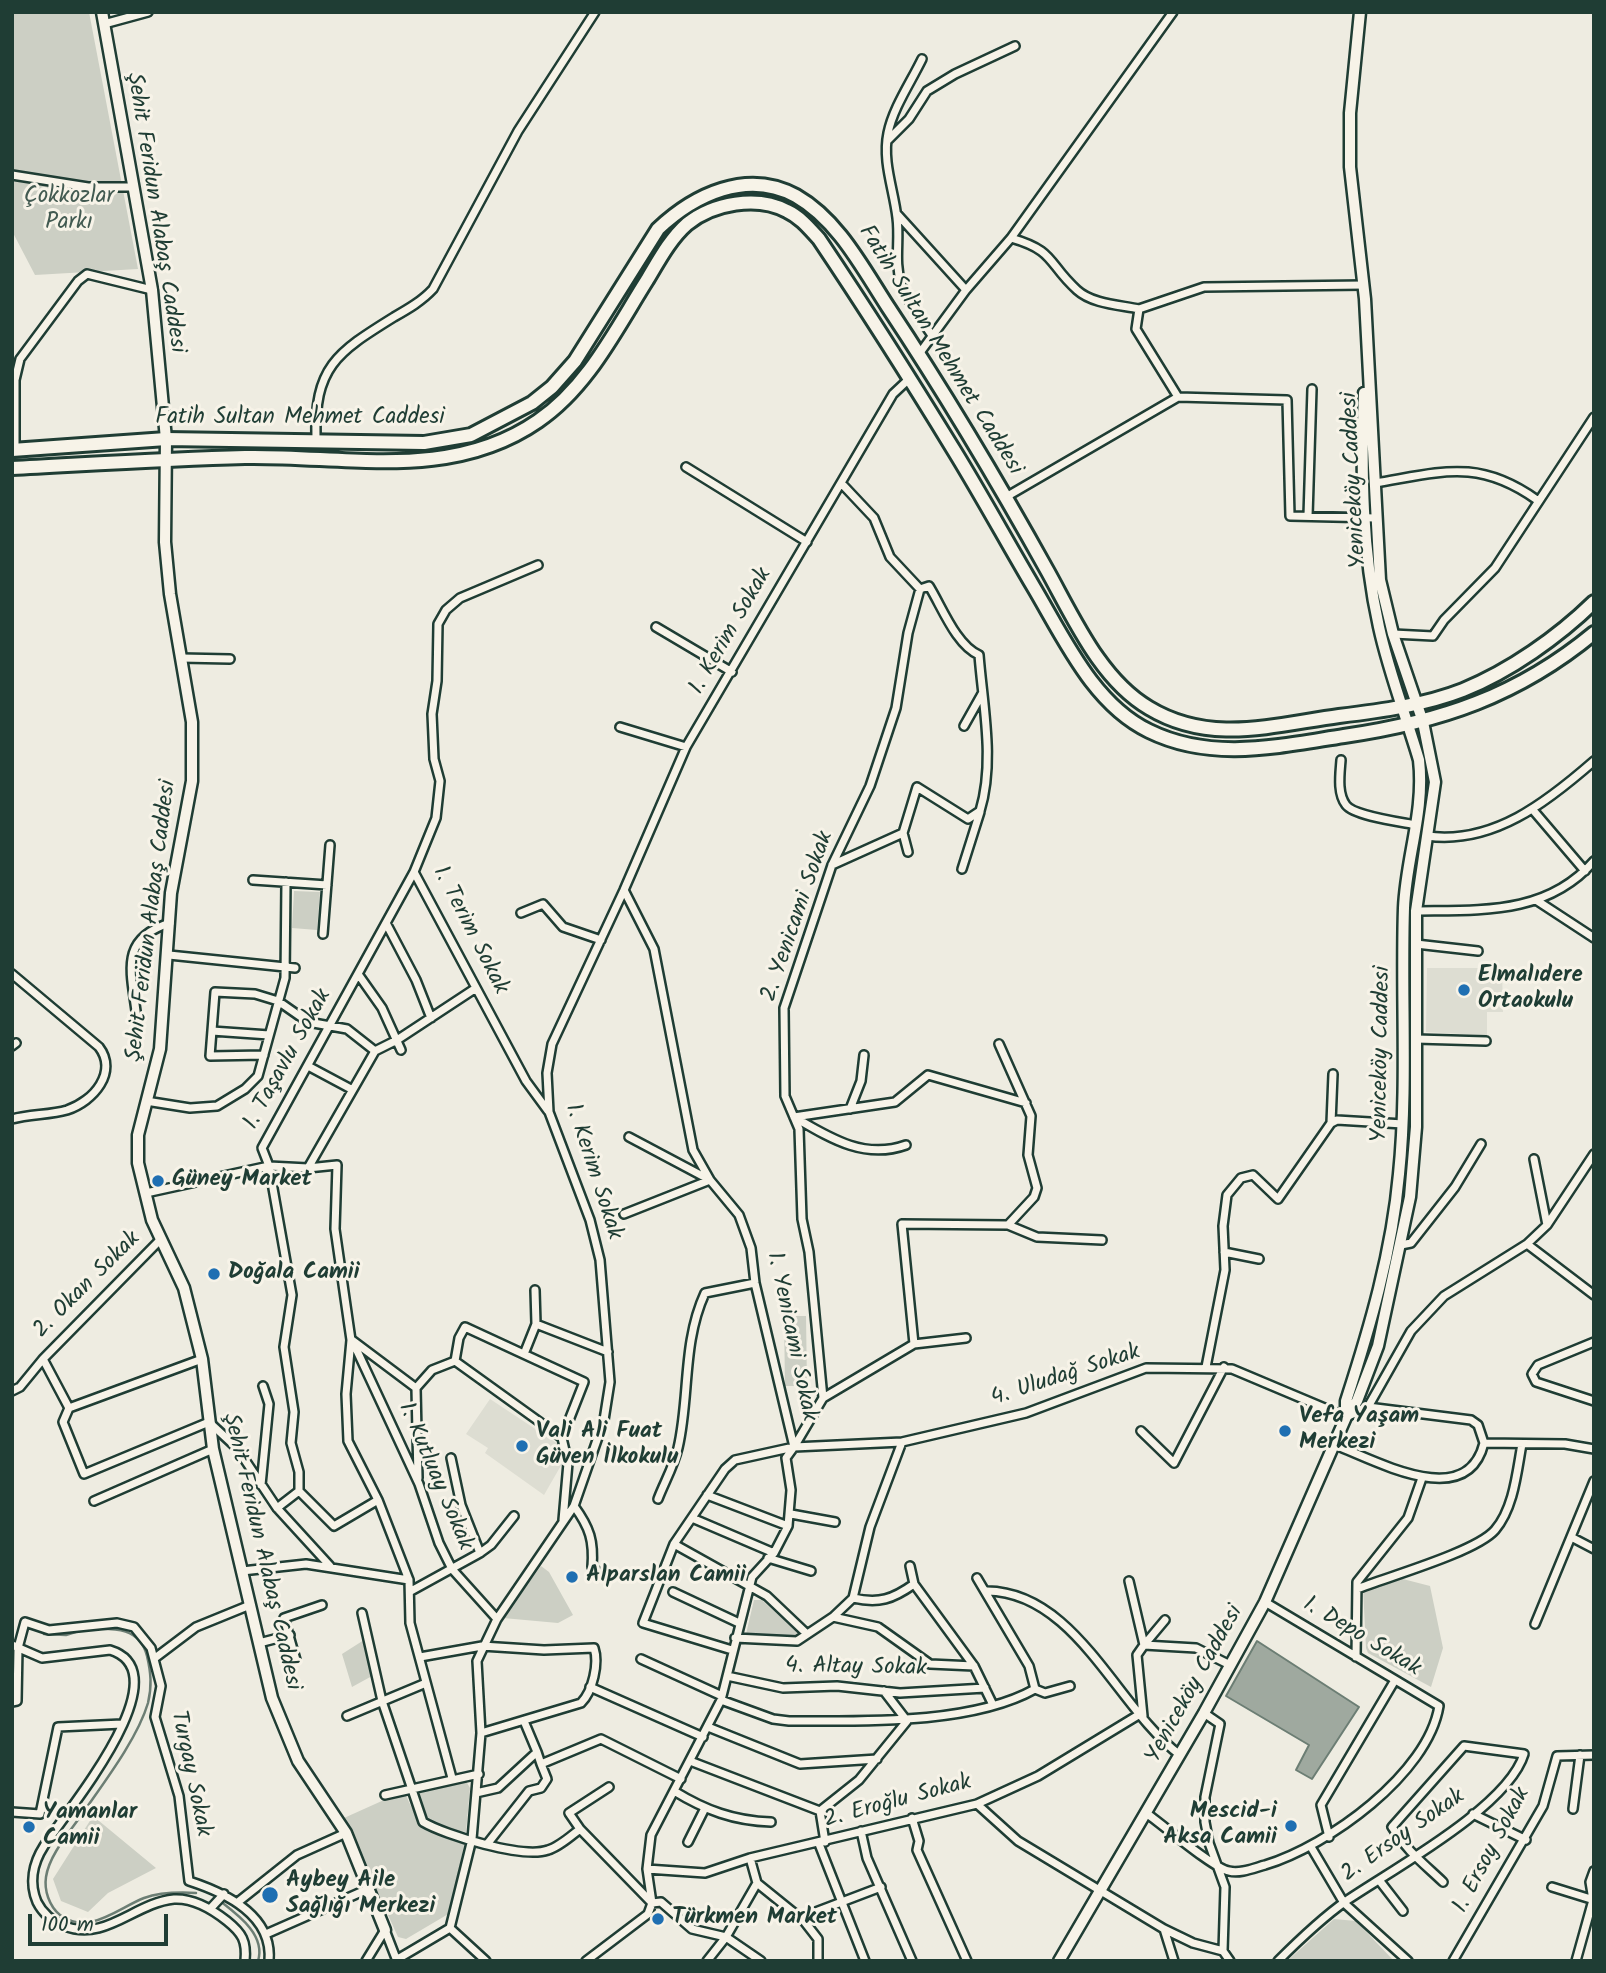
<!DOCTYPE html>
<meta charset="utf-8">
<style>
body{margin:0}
#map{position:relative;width:1606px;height:1973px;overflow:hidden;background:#eeece1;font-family:Kalam,sans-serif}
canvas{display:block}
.frame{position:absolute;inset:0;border:14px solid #1f3d34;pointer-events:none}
.scale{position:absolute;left:28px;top:1914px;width:140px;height:32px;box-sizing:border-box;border:4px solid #1f3d34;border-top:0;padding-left:9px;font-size:21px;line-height:24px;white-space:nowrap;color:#1f3d34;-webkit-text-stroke:5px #f7f3e8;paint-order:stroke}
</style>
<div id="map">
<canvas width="1606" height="1973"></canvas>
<div class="frame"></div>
<div class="scale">100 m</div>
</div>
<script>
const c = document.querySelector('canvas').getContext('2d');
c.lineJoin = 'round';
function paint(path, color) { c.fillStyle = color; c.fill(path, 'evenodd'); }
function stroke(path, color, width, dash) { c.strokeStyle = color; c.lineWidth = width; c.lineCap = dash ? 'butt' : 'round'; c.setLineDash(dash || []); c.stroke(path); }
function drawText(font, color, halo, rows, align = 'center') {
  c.font = font + ' Kalam,sans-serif'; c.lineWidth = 6; c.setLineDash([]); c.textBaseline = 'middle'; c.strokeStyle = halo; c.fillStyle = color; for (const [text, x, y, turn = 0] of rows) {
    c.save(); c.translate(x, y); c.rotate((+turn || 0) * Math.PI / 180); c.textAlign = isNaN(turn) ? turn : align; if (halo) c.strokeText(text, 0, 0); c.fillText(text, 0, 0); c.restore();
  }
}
paint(new Path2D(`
 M1427,968h75l1,44h-16v26l-6,-3 -55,-3z
 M490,1399l68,45 5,18 -19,33 -59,-42 3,-5 -22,-14z`), '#ddddd2');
paint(new Path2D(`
 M12,12h77l49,257 -103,6 -23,-44z
 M294,891l26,1 -3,38 -25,-2z
 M784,1316h22l1,70h-22z
 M541,1566l8,6 24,43 -15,8 -55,-5z
 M1399,1578l31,8 13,62 -12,39 -63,-34 -2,-5 -3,-60z
 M754,1600h8l37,34 -3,4 -50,-4z
 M364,1640l8,36 -20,11 -10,-33z
 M466,1781l4,7 -4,44c-35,-4 -39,-5 -47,-39z
 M404,1791c18,40 19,40 61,49l-15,73 -44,26 -8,-2 -54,-119z
 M93,1816l63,52 -48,25 -20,19 -27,-11 -8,-22z
 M1334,1919l22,2 38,40h-107z`), '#cccfc4');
const water = new Path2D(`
 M1257,1641l102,66 -47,72 -16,-9 13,-25 -83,-49z`);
paint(water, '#9fa99f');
stroke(water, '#6c7e74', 2);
stroke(new Path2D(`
 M92,1629c23,-1 48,-1 55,27 4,17 5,30 1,47 -11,37 -46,82 -68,114 -12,17 -31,39 -34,60 -2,13 3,29 14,38 29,21 58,-7 84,-17 17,-6 34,-6 52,-5
 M44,1634l22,1 19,-6
 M220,1901c18,14 46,34 38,60`), '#6c7e74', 2.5);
const minor = new Path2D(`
 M104,24l44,-12
 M922,59c-11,23 -29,49 -34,74 -6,29 6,57 9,85 3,22 -3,44 4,65 7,19 19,35 30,51
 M888,140l21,-21 18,-28 28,-17 60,-28
 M12,175l76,12h44
 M898,215l68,75
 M1011,238c45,13 36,25 66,52 15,14 43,15 62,19
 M919,354l47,-64 45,-52 162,-226
 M1178,397l-42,-68 3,-20 65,-22 160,-2
 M316,440c-2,-73 20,-87 78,-123 14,-8 28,-16 39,-28l85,-158 77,-119
 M15,450v-70l5,-21 58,-78 9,-7 65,16
 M686,467l121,75
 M1375,483c67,-11 103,-25 162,17
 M1006,497l172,-100 109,3 3,116 86,2
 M1308,516l4,-127
 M538,565l-78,33 -14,12 -8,14 -1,57 -5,33 2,45 6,22 -4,37 -22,54 112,209 22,30
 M656,627l76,45
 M1393,634l40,2 11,-16 51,-52 99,-151
 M181,658l49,1
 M964,726l18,-32
 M620,727l66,20
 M1341,760c-1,14 -4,33 5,45 8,11 55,17 70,20
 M1533,810l52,61
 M903,833l5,19
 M1427,836c66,9 120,-34 167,-75
 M832,865l71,-32 14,-46 51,32 12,-8c15,-49 3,-105 -1,-156 -23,-10 -37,-48 -50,-69l-9,3
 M962,869l18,-57
 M253,880l74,5
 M1536,900l58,38
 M1416,911c65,-1 131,4 178,-50
 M521,913l22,-9 20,23 38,13
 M386,923l30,57 15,38
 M323,934l7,-89
 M1416,944l62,7
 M169,955l126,13
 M12,974l87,73c19,25 -5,54 -32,63 -17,5 -37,4 -55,9
 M358,974l24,34 19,42
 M137,1019c-5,-45 -20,-80 33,-96
 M212,1031l57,4
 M1416,1039l70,2
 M999,1044l32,72 -3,39 9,33 -3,9 -26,28 29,12 65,3
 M12,1046l4,-3
 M264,1055l-54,1 5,-64 40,2 23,7 30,21 39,7 28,22
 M308,1066l43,23
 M146,1101l44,7 27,-2 28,-17 13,-13 27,-98 1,-96
 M850,1109l11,-28 3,-26
 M794,1117l101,-15 33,-27 98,28
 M794,1117c36,21 70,43 112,28
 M1331,1123l2,-49
 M629,1137l81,43
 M1534,1159l13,66
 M308,1168l67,-117 22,-11 79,-52
 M146,1193l123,-27 39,2 29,-3 -2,64 16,111 -5,54 2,47 30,59 31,80 1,43 42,155
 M624,1214l86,-34
 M160,1240l-117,119 26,49 -6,14 21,52 125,-52 28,26 40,60 53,58
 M1527,1244l67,51
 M1401,1245l10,-2 44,-56 26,-43
 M1224,1252l35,7
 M536,1324l72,28
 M352,1340l67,144 20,59 13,26 45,50
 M352,1340l64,48
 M1594,1342l-56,23 -6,9 4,8 58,19
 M914,1344l-12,-120 106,1
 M524,1354l12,-30 -1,-34
 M455,1361l4,-23 6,-11 119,55 -22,56 6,25 -5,57
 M455,1361l107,77
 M1206,1367l19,-97 -2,-44 4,-31 14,-17 12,-3 25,24 53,-76 6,-3 66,4
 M12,1391l8,-4 23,-28
 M823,1398l-14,-146 -7,-33 -3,-90 -14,-33 -1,-88 48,-143 38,-79 26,-78 12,-75 12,-44 -30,-32 -16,-39 -32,-34
 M1368,1407l43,-76 33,-35 83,-52 20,-19 47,-71
 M69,1408l133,-49
 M1141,1431l33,32 50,-96
 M1335,1445c42,16 132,67 149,-2l81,1 29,5
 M794,1447l29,-49 91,-54 52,-6
 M451,1458l10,47 19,48
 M418,1478l-2,-90 16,-18 23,-9
 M261,1485l8,-81 -6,-18
 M299,1491v-19l-8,-29 3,-31 -10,-65 8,-52 -23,-129 -7,-18 152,-276
 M299,1491l35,35 44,-26
 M707,1495l81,31
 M658,1499c6,-16 16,-33 20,-51 12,-51 4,-105 27,-155l50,-10
 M94,1501l119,-52
 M574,1506c16,22 20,35 18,61l7,6
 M277,1508l22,-17
 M791,1514l44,8
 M692,1518l82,35
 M1573,1538l21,11
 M674,1544l93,52 40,38
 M768,1558l43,13
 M910,1566l4,18 60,82 19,39
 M242,1571l64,-7 103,16
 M977,1578l52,88 6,23
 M1129,1581l15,64 -7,10 6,61
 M1357,1589c30,-12 119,-37 138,-59 19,-22 22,-59 27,-86
 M411,1591l69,-38 11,-8 23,-29
 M987,1591c89,1 130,117 193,164
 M673,1592l66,31
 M853,1598c26,6 40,1 61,-14
 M362,1613l20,88 41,121c22,13 100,37 125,28 11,-3 23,-14 32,-21l72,74 9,-1 31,27 34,8 35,24
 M833,1617l45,10 52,37 44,2
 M1535,1624l59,-143
 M735,1638l62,3 36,-24 20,-19 17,-71 32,-85
 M259,1643l31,-8
 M12,1645l30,13 68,-8c75,23 -46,164 -66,196 -11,17 -15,37 -7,56 6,12 15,19 27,24 42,16 70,-23 110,-27 19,-1 38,10 53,22 15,12 20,20 18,40
 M1144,1645l52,3 34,17
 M1144,1645l21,-25
 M732,1650l-89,-27 31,-79 51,-75 10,-9 59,-13 108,-5 124,-29 120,-45 86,1 114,48 22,-10 103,13 7,5 6,18
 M420,1657l62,-11 62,4 50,-2c5,15 -1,43 -13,55l-100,30
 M1356,1657l1,-75 51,-64 14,-40
 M155,1658l41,-31 54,-22
 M641,1659l81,37
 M296,1660l-12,-42 38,-13
 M727,1676l56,12 54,-2 63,7 85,-5
 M590,1687l113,50
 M1035,1689l10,4 25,-7
 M721,1700l52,19 16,2c72,0 182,4 246,-32
 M12,1702l5,-1 1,-53 7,-26 24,8 68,-7 17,4 17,21 10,38 -6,31 24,79 10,85c37,12 84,34 80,80
 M1204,1713l16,11 -15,73v25l4,21 16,44 -2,64
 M347,1716l79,-33
 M524,1721l13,31
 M708,1727l92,37 77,-5
 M690,1761l130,50
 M674,1791c31,19 60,30 97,31
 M476,1793l22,-5 39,-36 4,12 60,-25 80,40
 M385,1795l94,-21
 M977,1804l41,37 146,88 29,14 30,8
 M1573,1809l7,-54
 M12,1812l28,2 18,-87 64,-3
 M1146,1813c16,11 68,56 83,58 11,3 25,-3 36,-6 63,-19 163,-91 174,-159l-174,-104
 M1473,1814l53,26
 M912,1818l7,23 -2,9 50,111
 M580,1829l-11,-16 40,-26
 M861,1831l6,27 45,103
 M1329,1837l-8,-32 74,-125
 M688,1842l16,-32
 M825,1842l-5,-31 39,-31 48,-59 -23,-30
 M488,1843l41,-52 12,-3 6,-9 -6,-15
 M819,1844l46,117
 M1311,1847l33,56 64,58
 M750,1858l7,25 47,38 14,18v22
 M647,1869l58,4 45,-15 227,-54 61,-28 102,-62
 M1379,1880l24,31
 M1552,1887l42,13
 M238,1902l59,-47 49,-22
 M210,1909l14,-15
 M804,1921l14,-10 63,-24
 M450,1928l36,33
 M1164,1929l10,32
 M385,1930l12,31
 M266,1934l102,-45
 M1223,1951l7,10
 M396,1960l54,-32 22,-89 9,-106 -4,-72 20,-42 77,-113 30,-86 6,-38 -10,-122 -10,-40 -41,-108 -2,-39 5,-29 72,-154 62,-143 207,-353 16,-15
 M366,1961l19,-31
 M586,1961l62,-47 4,-11 -5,-34 4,-34 70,-135 31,-123 22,-24 14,-27 3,-36 -5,-32 8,-11 -39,-164 -4,-35 -12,-33 -29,-35 -17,-30 -39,-201 -30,-59
 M707,1961l19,-24 31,-54
 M1278,1961c21,-21 44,-43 68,-60 47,-32 162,-94 178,-147l-60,-8 -72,81c14,23 31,36 51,55
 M1453,1961l90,-155 14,-50 37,-1
 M1576,1961l17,-61 -3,-18 4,-11`);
const tertiary = new Path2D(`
 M102,12l50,278 14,149 -1,103 5,52 22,128v59l-21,112 -11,156 -22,86v28l14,57 32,68 18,71 11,90 59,249 26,63 48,72 39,97
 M1346,1416v-15c24,-74 46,-149 53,-227 9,-88 2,-178 5,-266 2,-50 21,-97 15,-148 -13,-44 -30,-87 -40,-133 -17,-76 -18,-156 -15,-234
 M1059,1961l145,-248 61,-111 81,-185 11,-16 21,-55 32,-149 6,-70v-216l19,-129 -12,-60 -30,-88 -13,-54 -15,-281 -15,-132v-54l10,-101`);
const primary = new Path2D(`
 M12,450l154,-11 258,4 47,-8 61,-32 20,-16 23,-26 83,-132c36,-34 89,-60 138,-33 42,24 66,71 92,111 57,86 110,175 160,265 26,47 53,108 101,136 61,37 124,17 190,8 41,-5 86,-11 124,-26 47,-19 95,-53 131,-88
 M12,468c78,-4 155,-9 233,-11 100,-2 205,25 293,-36 50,-34 78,-92 109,-141 12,-20 23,-41 40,-56 26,-21 70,-29 100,-13 13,6 22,17 32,28 47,70 92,141 136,213 27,44 52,90 78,134 31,52 60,118 116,145 63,31 130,15 195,5 96,-14 174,-40 250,-103`);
stroke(minor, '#1f3d34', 12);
stroke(tertiary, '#1f3d34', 15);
stroke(primary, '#1f3d34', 18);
stroke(minor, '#f7f3e8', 7);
stroke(tertiary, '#f7f3e8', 10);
stroke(primary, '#f7f3e8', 12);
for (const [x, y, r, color] of [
 [1464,990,7,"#1f6fb2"],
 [158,1181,7,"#1f6fb2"],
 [214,1274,7,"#1f6fb2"],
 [1285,1431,7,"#1f6fb2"],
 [522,1446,7,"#1f6fb2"],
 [572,1577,7,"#1f6fb2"],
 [1291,1826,7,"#1f6fb2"],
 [29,1827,7,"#1f6fb2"],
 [270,1895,9,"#1f6fb2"],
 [658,1919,7,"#1f6fb2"]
]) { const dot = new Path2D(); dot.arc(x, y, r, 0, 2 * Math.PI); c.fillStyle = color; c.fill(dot); stroke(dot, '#f7f3e8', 2.5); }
drawText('23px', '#425a51', '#f7f3e8', [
 ["Çokkozlar",69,198],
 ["Parkı",69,224]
]);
drawText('23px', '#1f3d34', '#f7f3e8', [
 ["Şehit Feridun Alabaş Caddesi",154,213,81],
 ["Fatih Sultan Mehmet Caddesi",939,351,58],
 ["Fatih Sultan Mehmet Caddesi",300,419],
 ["Yeniceköy Caddesi",1356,480,-93],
 ["1. Kerim Sokak",732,632,-60],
 ["2. Yenicami Sokak",799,917,-71],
 ["Şehit Feridun Alabaş Caddesi",153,921,-83],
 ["1. Terim Sokak",469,931,63],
 ["Yeniceköy Caddesi",1383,1054,-89],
 ["1. Taşavlu Sokak",289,1060,-61],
 ["1. Kerim Sokak",592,1172,72],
 ["2. Okan Sokak",88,1286,-45],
 ["1. Yenicami Sokak",790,1337,78],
 ["4. Uludağ Sokak",1066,1377,-18],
 ["1. Kutluay Sokak",434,1477,67],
 ["Şehit Feridun Alabaş Caddesi",260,1552,77],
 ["1. Depo Sokak",1361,1638,31],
 ["4. Altay Sokak",856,1669,1],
 ["Yeniceköy Caddesi",1196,1685,-61],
 ["Turgay Sokak",189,1774,78],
 ["2. Eroğlu Sokak",898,1803,-15],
 ["2. Ersoy Sokak",1404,1837,-35],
 ["1. Ersoy Sokak",1493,1851,-62]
]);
drawText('bold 23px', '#1f3d34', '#f7f3e8', [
 ["Elmalıdere",1478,977],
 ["Ortaokulu",1478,1003],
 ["Güney Market",172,1181],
 ["Doğala Camii",228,1274],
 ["Vefa Yaşam",1299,1418],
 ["Merkezi",1299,1444],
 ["Vali Ali Fuat",536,1433],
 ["Güven İlkokulu",536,1459],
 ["Alparslan Camii",586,1577],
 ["Mescid-i",1277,1813,"right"],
 ["Aksa Camii",1277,1839,"right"],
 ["Yamanlar",43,1814],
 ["Camii",43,1840],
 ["Aybey Aile",286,1882],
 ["Sağlığı Merkezi",286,1908],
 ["Türkmen Market",672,1919]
], 'left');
</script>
